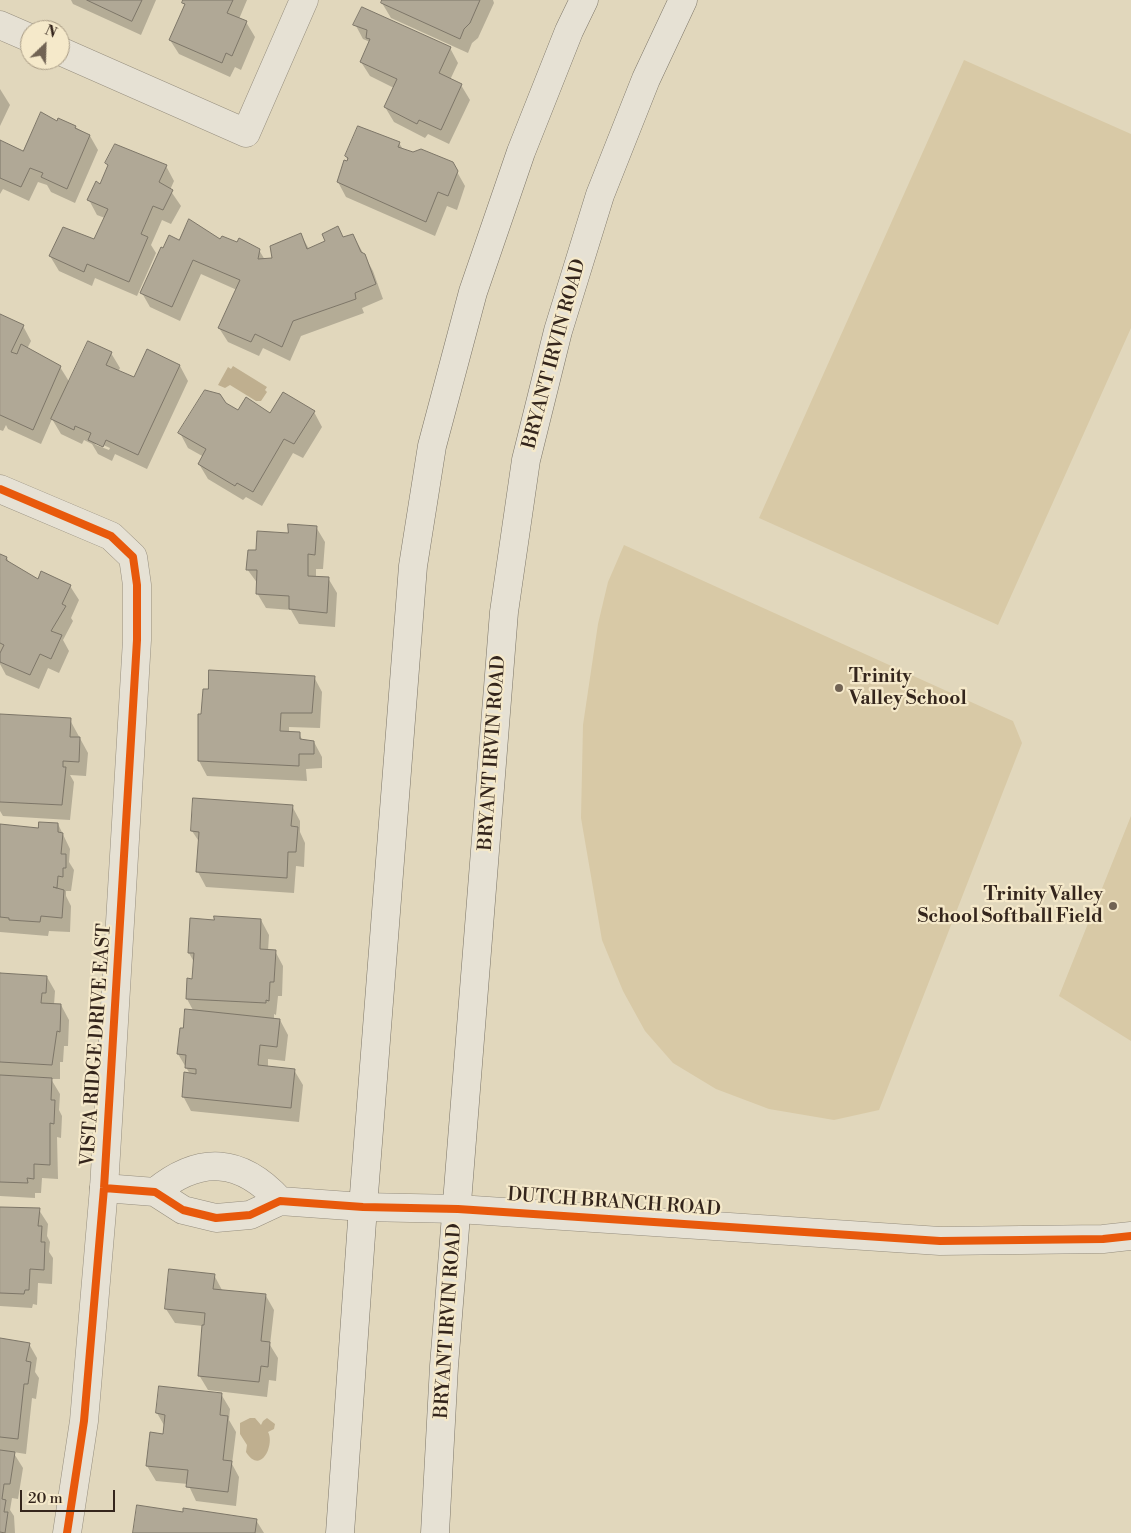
<!DOCTYPE html>
<style>
body{margin:0}
#map{position:relative;width:1131px;height:1533px;overflow:hidden;background:#e1d7bc;font-family:"Libre Bodoni",serif}
canvas{display:block}
.north{position:absolute;left:20px;top:20px;width:50px;height:50px;box-sizing:border-box;background:#f5e9ca;border:1px solid #a89b84;border-radius:50%;rotate:24deg;font-size:14px;font-weight:700;line-height:20px;text-align:center;color:#34251c}
.north::after{content:'';display:block;margin:auto;width:18px;height:22px;background:#716354;clip-path:polygon(50% 0,100% 100%,50% 72%,0 100%)}
.scale{position:absolute;left:20px;top:1490px;width:95px;height:22px;box-sizing:border-box;border:2px solid #34251c;border-top:0;padding-left:6px;font-size:15px;line-height:18px;white-space:nowrap;color:#34251c;-webkit-text-stroke:4px #f5e9ca;paint-order:stroke}
</style>
<div id="map">
<canvas width="1131" height="1533"></canvas>
<div class="north">N</div>
<div class="scale">20 m</div>
</div>
<script>
const c = document.querySelector('canvas').getContext('2d');
c.lineJoin = 'round';
function paint(path, color) { c.fillStyle = color; c.fill(path, 'evenodd'); }
function stroke(path, color, width, dash) { c.strokeStyle = color; c.lineWidth = width; c.lineCap = dash ? 'butt' : 'round'; c.setLineDash(dash || []); c.stroke(path); }
function drawText(font, color, halo, rows, align = 'center') {
  c.font = font + ' "Libre Bodoni",serif'; c.lineWidth = 4.5; c.setLineDash([]); c.textBaseline = 'middle'; c.strokeStyle = halo; c.fillStyle = color; for (const [text, x, y, turn = 0] of rows) {
    c.save(); c.translate(x, y); c.rotate((+turn || 0) * Math.PI / 180); c.textAlign = isNaN(turn) ? turn : align; if (halo) c.strokeText(text, 0, 0); c.fillText(text, 0, 0); c.restore();
  }
}
paint(new Path2D(`
 M964,60l167,74v194l-133,297 -239,-107z
 M624,545l389,176 9,22 -143,367 -45,10 -65,-11 -53,-20 -43,-26 -28,-32 -22,-40 -21,-51 -21,-122 2,-93 15,-101 10,-42z
 M1131,816v225l-72,-45z`), '#d8c9a6');
paint(new Path2D(`
 M233,366l34,21 -2,3 2,2 -6,9h-5l-26,-16 -5,3 -7,-3 10,-18 3,2z
 M250,1418h5l6,7 2,-4 4,-3 8,6 -1,5 -6,3c7,12 -7,44 -22,20l1,-7 -7,-11v-11z`), '#bfaf8f');
paint(new Path2D(`
 M71,0h85l-15,35 -68,-31z
 M184,0h63l-8,19 7,3 9,15 -14,33 -6,-3 -5,10 -51,-23 -9,-14 15,-34z
 M384,0h109l1,3 -16,35 -6,5 -4,10 -77,-35 -9,-15z
 M355,24l95,24 8,15 -8,17 11,5 9,15 -21,44 -21,-10 -3,4 -31,-16 -9,-15 9,-19 -24,-12 -9,-14 9,-20 -7,-3z
 M0,89l10,16 -10,21z
 M57,122l18,5 15,9 8,14 -23,53 -24,-11 -4,-7 -9,-3 -9,19 -26,-12 -3,5v-52l24,11z
 M399,143l5,8 48,12 13,23 -8,24 -10,-4 -12,30 -89,-39 -8,-15 10,-19 -2,-8z
 M106,163l60,3 8,15 -4,9 11,16 -10,18 -9,-4 -11,25 5,8 -19,43 -42,-18 -3,8 -33,-15 -9,-15 44,-15 11,-23 -8,-3 -8,-15 12,-15 8,-18z
 M301,235l8,14 44,-14 20,36 10,28 -21,9 2,5 -63,23 -11,25 -27,-13 -4,8 -31,-14 -9,-14 18,-38 -36,-16 -21,47 -30,-14 -8,-14 22,-44 16,-7 41,-2 38,10 6,10 9,-1z
 M0,316l23,10 8,15 -4,8 33,18 10,16 18,-40 23,10 9,15 -2,4 16,7 13,-28 33,15 8,15 -41,88 -32,-15 -3,7 -14,-7 -6,-10 -8,-4 -2,4 -21,-10 -9,-15 -11,25 -33,-15 -2,-4 -3,6 -3,-1zM92,440l18,8 -1,2 -13,-5z
 M226,404l13,8 31,3 44,-3 8,15 -19,31 -10,-5 -31,53 -16,-9 -3,3 -35,-21 -9,-15 5,-7 -16,-9 -8,-15z
 M316,527l9,15 -2,27h-7v9h12l9,15 -2,34 -36,-3 -8,-14 -25,-2 -9,-15 1,-9 -11,-15 10,-18 32,-17z
 M0,555l7,3 3,6 29,16 31,6 9,14 -8,18 2,3 -10,19 6,11 -10,22 -11,-5 -9,21 -33,-14 -6,-11z
 M314,677l8,15 -2,36 -31,-1v6l10,1 4,7 11,1 8,15v11l-16,1 1,12 -100,-5 -8,-15z
 M0,715l70,5 18,33 -2,23 -16,-1 4,7 -4,38 -67,-4 -3,-5z
 M292,806l8,15v11l5,11 -1,24 -8,-1 -2,27 -88,-6 -8,-15 2,-29 -8,-12z
 M58,824l12,25 -1,13 5,8 -3,21h-5v5l5,10 -1,26 -21,-1 -1,5 -48,-4v-106l39,3z
 M261,920l8,15 -1,16h7l8,15 -1,30h-4l-2,19 -2,-1v6h6l8,15 -3,26 -17,-2v8l26,3 9,15 -4,37 -108,-11 -8,-15 7,-22 -12,-20 6,-24 10,-18 -7,-13 6,-19 1,-18 -5,-9 27,-32z
 M0,972l2,2 45,3 8,14 -1,14h7l8,15 -1,26h-4l-1,16h-3v17h-9l9,15 -1,16 3,6 -1,22 -4,-1 1,42 -16,-1 -1,15h-6v5l-35,-2z
 M0,1208l39,2 9,14 -1,12 3,6 -1,10 4,6 -1,26 -14,-1 -1,22 -4,-1 -1,4 -32,-2z
 M214,1275l8,15 44,6 8,14 -4,35 8,13 -2,23 -7,-1 -2,17 -59,-7 -9,-15 4,-49 -28,-3 -9,-14z
 M0,1339l29,5 8,14 -2,14 4,6 -3,21 -4,-1 -6,56 -13,-2 10,16 -5,31 -6,-1 -2,12 4,6 1,17h-15z
 M221,1394l9,15 -1,11 7,12 -4,32 7,13 -3,29 -40,-5 -8,-17 -32,-3 -9,-15 17,-31 1,-8 -8,-14z
 M184,1513l72,7 8,13h-130z`), '#0003');
const building = new Path2D(`
 M87,0h55l-10,21z
 M183,0h50l-6,13 20,8 -15,35 -6,-3 -4,10 -53,-23 16,-36 -3,-1z
 M382,0h98l-10,23 -6,6 -4,10 -79,-36z
 M362,7l89,40 -12,26 23,11 -21,46 -22,-10 -2,4 -33,-17 13,-28 -37,-17 10,-23 -4,-1 1,-8 -14,-5z
 M41,112l16,9 1,-3 18,8 -1,2 15,7 -23,54 -26,-12 2,-4 -13,-5 -9,19 -21,-9v-38l23,11z
 M358,126l42,16 -2,5 15,5 8,-3 32,13 5,9 -10,25 -10,-4 -12,30 -89,-40 7,-22 3,1 1,-3 -3,-2z
 M115,144l52,21 -8,17 14,8 -10,20 -10,-4 -12,28 7,3 -19,45 -42,-18 -3,8 -35,-16 14,-29 31,12 14,-30 -21,-9 9,-19 4,3 8,-19 -3,-2z
 M189,219l31,20 2,-3 15,6 2,-4 21,11 -2,10 14,-1 -2,-12 31,-13 6,16 18,-8 -3,-7 16,-8 5,11 10,-3 8,18 4,2 11,30 -21,9 1,6 -63,22 -11,26 -27,-13 -4,8 -33,-14 22,-48 -47,-20 -21,47 -32,-14 21,-46 2,1 6,-13 10,5z
 M0,314l24,11 -13,27 6,2 4,-10 40,22 -28,64 -33,-15z
 M88,341l24,11 -6,13 28,12 13,-28 33,16 -42,90 -32,-15 -3,7 -15,-7 3,-7 -16,-7 -1,4 -23,-11z
 M205,390l15,4 6,9 12,7 8,-13 24,16 13,-21 32,19 -21,33 -10,-5 -31,53 -16,-9 -2,3 -37,-22 8,-15 -28,-16z
 M288,524l29,2 -2,29 -7,-1v22l21,1 -2,36 -38,-4v-13l-33,-2 1,-24h-11l2,-20h8l1,-19 31,2z
 M0,554l7,3 -1,3 32,19 3,-8 30,14 -9,19 4,2 -15,25 11,4 -11,24 -11,-5 -10,21 -30,-13v-9l4,-8 -4,-2z
 M209,670l106,6 -3,37h-31l-1,18 20,1v7l14,2v13h-15v12l-101,-5v-47h3l2,-25h5z
 M0,714l71,4 -1,19h10l-1,25 -16,-1v6h3l-4,38 -62,-3z
 M193,798l100,7 -2,21 7,1 -2,25h-8l-1,26 -91,-6 3,-40 -8,-1z
 M39,822l19,1v9l5,1 -2,21h5v14h-3v9l-5,-1 -1,12 -4,-1 11,3 -2,28 -21,-2 -1,6 -31,-2v-2l-9,-1v-93l38,4z
 M214,916l47,3 -1,30 16,1 -2,32h-4l-1,19 -3,-1v3l-80,-4 1,-21 5,1 2,-26h-6l2,-35 24,2z
 M0,973l47,3 -1,17h-4l-1,10 20,1 -1,28 -3,-1 -5,34 -52,-3z
 M185,1009l95,10 -3,28 -17,-2 -2,20 37,4 -4,39 -109,-11 2,-25 12,2v-5l-11,-1 1,-13 -9,-1 3,-26h3z
 M0,1075l52,3 -1,22h4l-1,24 -4,-1v42l-16,-1v15l-7,-1 1,5 -28,-1z
 M0,1207l40,1 -2,18h4l-1,16h4l-1,28 -14,-1 -1,21h-4l-1,4 -24,-1z
 M169,1269l46,5 -2,15 53,5 -5,47 9,1 -2,25 -7,-1 -2,16 -61,-6 4,-51h2l1,-12 -40,-4z
 M0,1338l30,5 -4,18 5,1 -3,22h-4l-6,55 -18,-2z
 M159,1386l63,7 -2,22 8,1 -5,44 9,1 -4,31 -42,-5 2,-17 -42,-4 4,-34 13,2 2,-19 -9,-2z
 M0,1450l15,2 -5,32h-6l-2,15 4,1 -2,12h4l-3,21 -5,-1z
 M137,1505l46,7v-4l74,11 -2,14h-122z`);
paint(building, '#b0a896');
stroke(building, '#7d7668', 1);
const minor = new Path2D(`
 M0,25l30,13
 M60,51l186,82 58,-133
 M0,489l111,47 22,21 4,28v55l-33,548 -20,233 -17,112`);
const tertiary = new Path2D(`
 M104,1188l51,4 28,18 33,8 34,-3 30,-14 83,6 95,2 482,32 163,-2 28,-3
 M155,1192c45,-37 86,-34 125,9`);
const secondary = new Path2D(`
 M340,1533l23,-326 50,-641 19,-120 41,-154 48,-140 48,-121 15,-31
 M435,1533l9,-167 60,-754 22,-152 32,-129 42,-136 46,-116 37,-79`);
stroke(minor, '#968e7e', 29);
stroke(tertiary, '#968e7e', 29);
stroke(secondary, '#7d7668', 29);
stroke(minor, '#e6e1d4', 28);
stroke(tertiary, '#e6e1d4', 28);
stroke(secondary, '#e6e1d4', 28);
stroke(new Path2D(`
 M0,489l111,47 22,21 4,28v55l-33,548 -20,233 -17,112
 M104,1188l51,4 28,18 33,8 34,-3 30,-14 83,6 95,2 482,32 163,-2 28,-3`), '#e8590c', 8);
for (const [x, y, r, color] of [
 [839,688,5,"#716354"],
 [1113,906,5,"#716354"]
]) { const dot = new Path2D(); dot.arc(x, y, r, 0, 2 * Math.PI); c.fillStyle = color; c.fill(dot); stroke(dot, '#f5e9ca', 2); }
drawText('19px', '#34251c', '#f5e9ca', [
 ["BRYANT IRVIN ROAD",555,354,-75],
 ["BRYANT IRVIN ROAD",493,753,-86],
 ["VISTA RIDGE DRIVE EAST",97,1045,-86],
 ["DUTCH BRANCH ROAD",614,1203,4],
 ["BRYANT IRVIN ROAD",449,1321,-86]
]);
drawText('bold 19px', '#34251c', '#f5e9ca', [
 ["Trinity",849,677],
 ["Valley School",849,699],
 ["Trinity Valley",1103,895,"right"],
 ["School Softball Field",1103,917,"right"]
], 'left');
</script>
